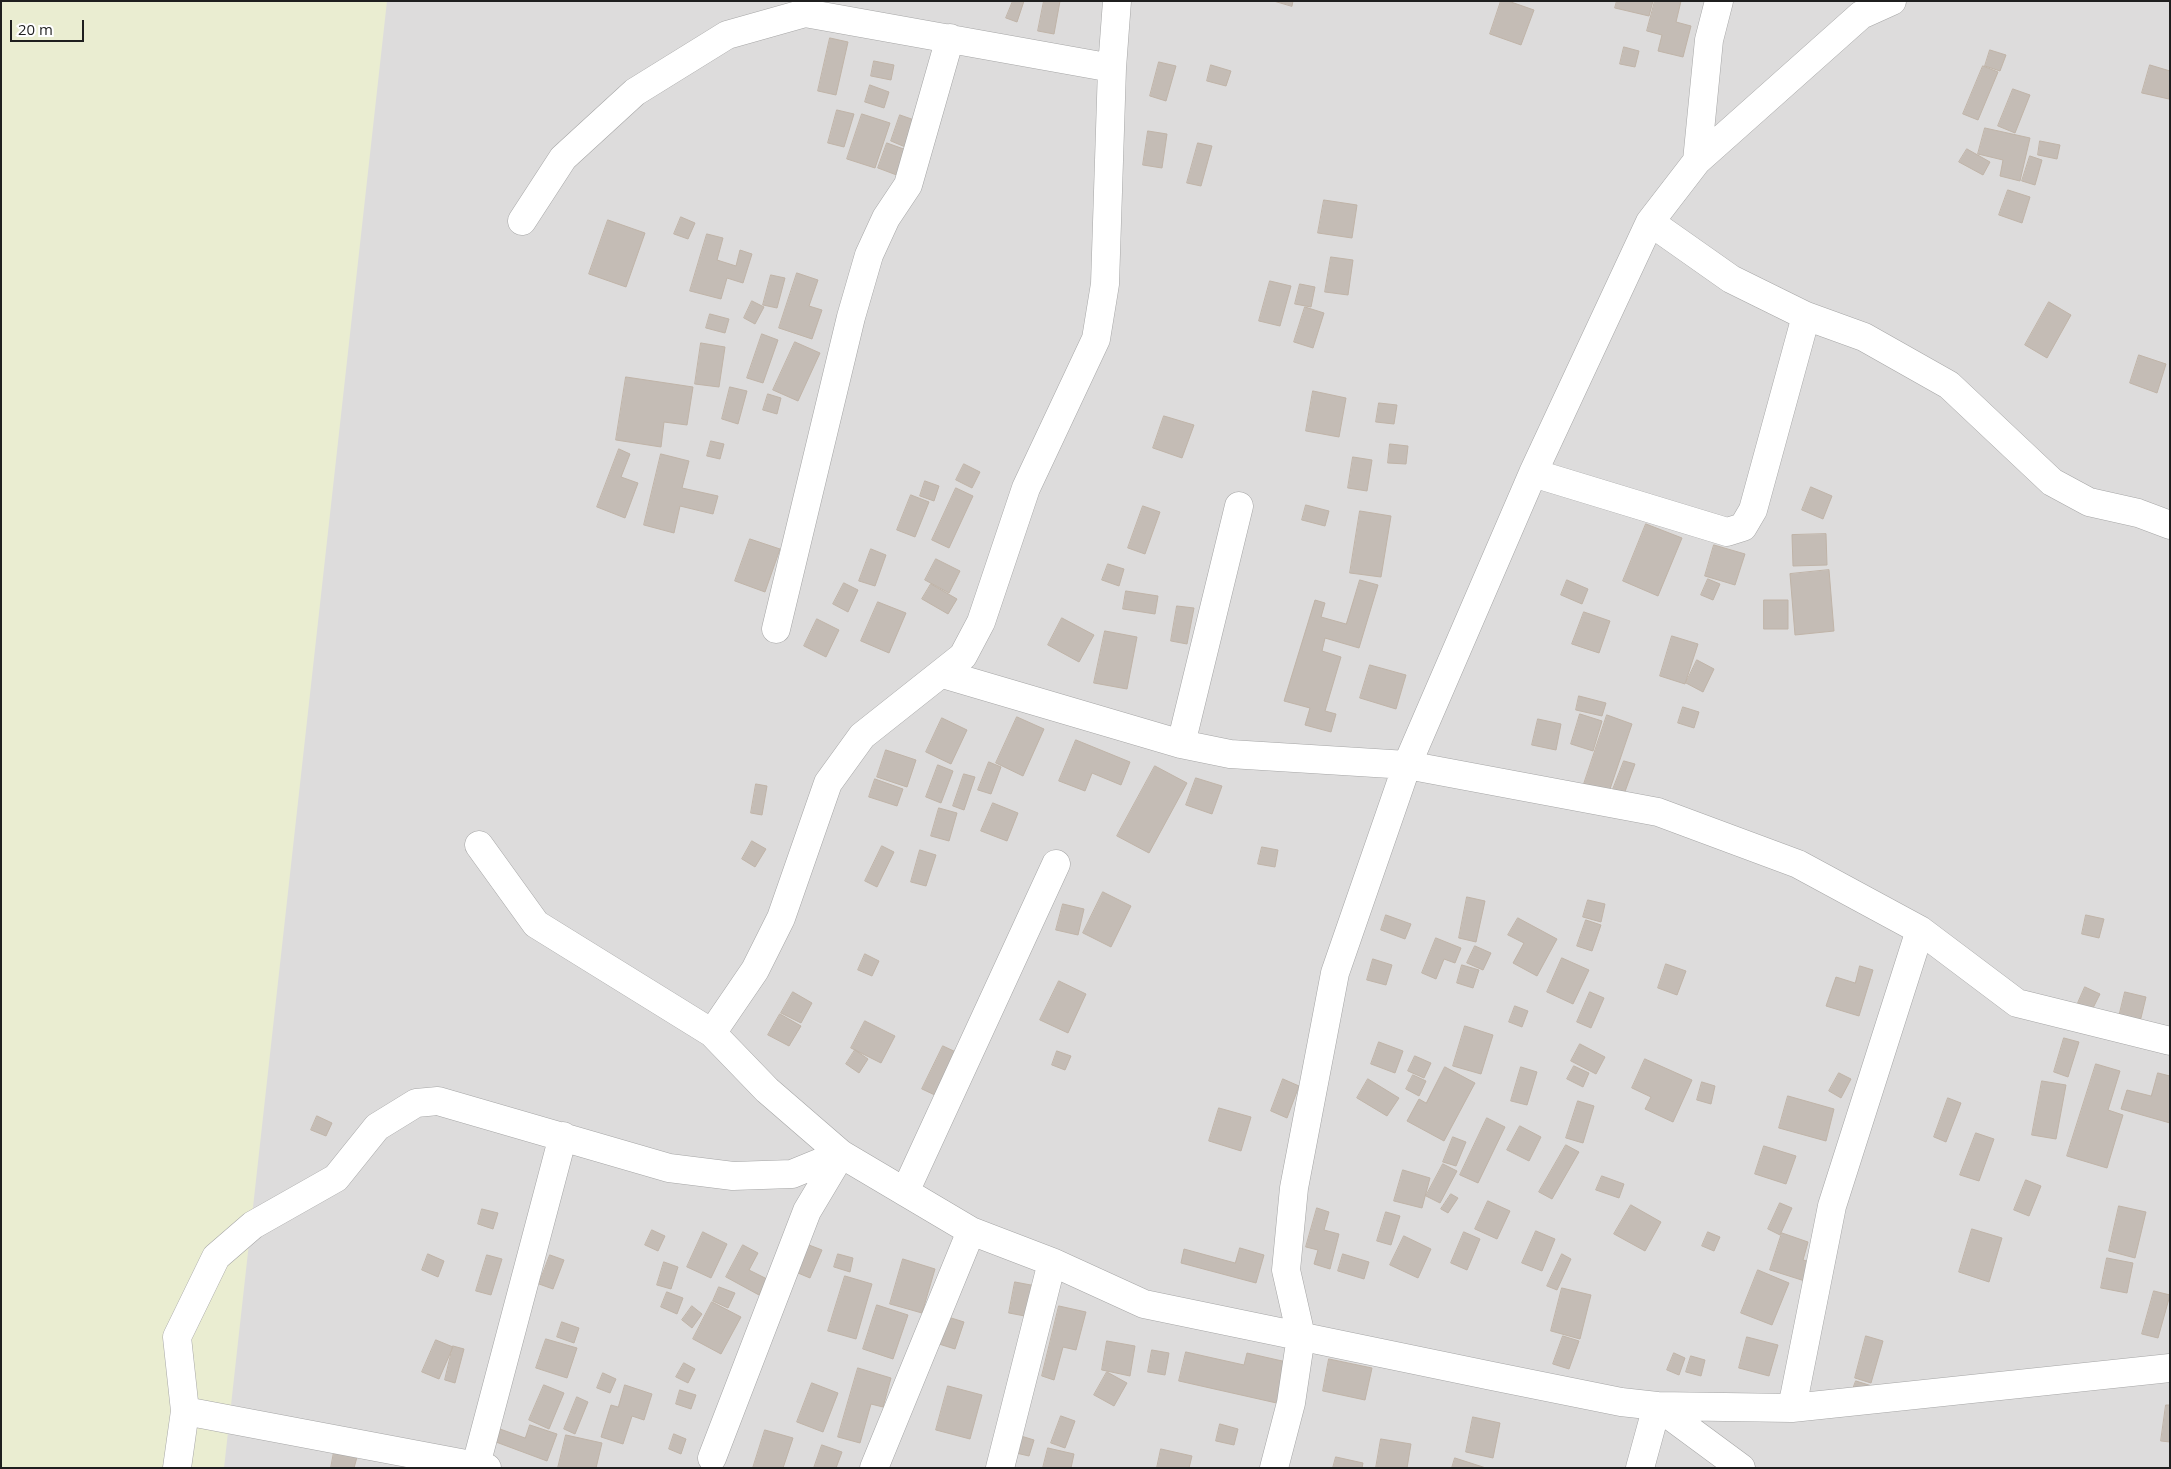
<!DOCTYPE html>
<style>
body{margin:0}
#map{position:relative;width:2171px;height:1469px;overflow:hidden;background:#efece5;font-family:"Open Sans",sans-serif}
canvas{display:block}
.frame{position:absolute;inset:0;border:2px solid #1f1f1f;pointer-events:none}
.scale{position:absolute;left:10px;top:20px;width:74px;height:22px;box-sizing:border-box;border:2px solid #1f1f1f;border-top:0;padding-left:6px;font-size:15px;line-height:18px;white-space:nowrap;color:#1f1f1f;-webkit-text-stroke:4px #fff;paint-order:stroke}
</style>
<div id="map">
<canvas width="2171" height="1469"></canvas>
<div class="frame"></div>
<div class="scale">20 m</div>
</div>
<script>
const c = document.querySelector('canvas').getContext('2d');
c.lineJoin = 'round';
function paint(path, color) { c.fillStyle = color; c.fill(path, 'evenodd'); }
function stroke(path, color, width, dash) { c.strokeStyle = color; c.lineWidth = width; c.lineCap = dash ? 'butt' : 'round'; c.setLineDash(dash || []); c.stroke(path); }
paint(new Path2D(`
 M301,1h1869v1467h-2169z`), '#dddcdc');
paint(new Path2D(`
 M1,1h386l-163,1467h-223z`), '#eaedd1');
const building = new Path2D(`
 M1013,1h11l-7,21 -11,-4z
 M1044,1h16l-6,33 -16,-3z
 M1274,1h19l-1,5z
 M1501,1h7l26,9 -13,35 -31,-11z
 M1617,1h36l-4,15 -34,-8z
 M1655,1h26l-5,21 15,4 -8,31 -25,-6 4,-16 -15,-4z
 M830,38l18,4 -12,53 -18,-4z
 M1624,47l15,4 -4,16 -15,-3z
 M1990,50l16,5 -6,16 -15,-5z
 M874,61l20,4 -3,15 -20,-4z
 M1159,62l17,4 -10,35 -16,-5z
 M1211,65l20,6 -5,15 -19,-5z
 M2150,65l20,6 -1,28 -27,-6z
 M1983,66l15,6 -20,48 -15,-6z
 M870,85l19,7 -5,16 -19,-6z
 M2013,89l17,6 -15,38 -17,-7z
 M837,110l17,4 -10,33 -16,-4z
 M862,114l28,9 -15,45 -28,-9z
 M900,115l20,7 -10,27 -19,-8z
 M1985,128l45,10 -10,43 -20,-5 3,-16 -25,-6z
 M1148,131l19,3 -5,34 -19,-3z
 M2040,141l20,4 -3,14 -19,-4z
 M887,143l25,9 -10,25 -24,-9z
 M1198,143l14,3 -11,40 -14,-3z
 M1967,149l23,13 -7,13 -24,-13z
 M2030,156l12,4 -7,25 -13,-4z
 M2008,190l22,7 -8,26 -23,-8z
 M1324,200l33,5 -5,33 -34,-5z
 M681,217l14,6 -7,16 -14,-5z
 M608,220l37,13 -19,54 -37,-13z
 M707,234l16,4 -6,22 19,6 4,-16 12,4 -9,29 -16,-5 -6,21 -31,-8z
 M1331,257l22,3 -5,35 -23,-3z
 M797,273l21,7 -9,26 13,4 -10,29 -33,-11z
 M771,275l14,3 -8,30 -14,-3z
 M1270,281l21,5 -11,40 -21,-5z
 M1300,284l15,3 -4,20 -16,-3z
 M752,301l12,6 -9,17 -11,-6z
 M2049,302l22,13 -24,43 -22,-13z
 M1305,307l19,6 -11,35 -19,-6z
 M710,314l19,5 -4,14 -19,-5z
 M762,334l16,6 -15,43 -16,-5z
 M795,342l25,11 -22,48 -25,-11z
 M701,343l24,4 -6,40 -24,-3z
 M2139,355l27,9 -9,29 -27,-10z
 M626,377l67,10 -6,38 -23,-3 -3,25 -45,-7z
 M730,387l17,4 -9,33 -16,-5z
 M1313,391l33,7 -7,39 -33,-6z
 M768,394l13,4 -4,16 -14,-4z
 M1379,403l18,2 -3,19 -18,-2z
 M1164,416l30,9 -12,33 -29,-10z
 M711,441l13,3 -4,15 -13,-3z
 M1390,444l18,2 -2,18 -18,-1z
 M619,449l11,5 -9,23 17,6 -13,35 -28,-11z
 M661,454l28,7 -7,27 36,8 -5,18 -33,-8 -6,27 -30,-8z
 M1353,457l19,3 -5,31 -19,-3z
 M964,464l16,8 -8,16 -16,-8z
 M925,481l14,5 -5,15 -14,-5z
 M1811,487l21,9 -9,23 -21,-9z
 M956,488l17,8 -24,52 -17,-8z
 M911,495l18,7 -14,35 -18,-7z
 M1306,505l23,6 -4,15 -23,-6z
 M1143,506l17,6 -15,42 -17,-6z
 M1360,511l31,5 -10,61 -31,-4z
 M1646,524l36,14 -24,58 -35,-15z
 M1826,534l1,31 -34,1 -1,-31z
 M750,539l30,10 -15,43 -30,-11z
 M1714,545l31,9 -10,31 -30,-9z
 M871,549l15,6 -11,31 -16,-5z
 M936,559l24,12 -11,22 -24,-13z
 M1108,564l16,5 -5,17 -17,-6z
 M1829,570l5,61 -39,4 -5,-61z
 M1708,579l12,5 -7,16 -12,-5z
 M1360,580l18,5 -19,63 -34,-10 -3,13 19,6 -16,54 11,3 -5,18 -26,-7 5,-17 -26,-7 31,-101 10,3 -4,14 25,7z
 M1567,580l21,9 -6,15 -21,-9z
 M844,583l14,7 -10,22 -15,-8z
 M931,584l26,15 -9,15 -26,-15z
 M1126,591l32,5 -3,18 -32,-5z
 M1764,600h24v29h-24z
 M878,602l28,11 -17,40 -28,-12z
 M1177,606l17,2 -7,36 -16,-3z
 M1584,612l26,9 -11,32 -27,-9z
 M1062,618l32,17 -15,27 -31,-17z
 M817,619l22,11 -13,27 -22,-11z
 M1105,631l32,6 -10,52 -33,-6z
 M1672,636l26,8 -13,40 -25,-8z
 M1697,660l17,9 -11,23 -17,-9z
 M1370,665l36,10 -10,34 -36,-11z
 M1579,696l27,7 -4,13 -26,-6z
 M1683,707l16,5 -5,16 -16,-5z
 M1580,714l22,7 -9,30 -22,-7z
 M1607,715l25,9 -23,68 -25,-8z
 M1017,717l27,12 -21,47 -27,-13z
 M942,718l25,12 -16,34 -25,-12z
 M1538,719l23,5 -5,26 -24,-5z
 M1076,740l54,22 -9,23 -29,-12 -7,18 -26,-10z
 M886,750l30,10 -9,27 -30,-10z
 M1624,761l11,3 -12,33 -11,-5z
 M989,762l12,5 -10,27 -13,-4z
 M938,765l15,6 -12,32 -15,-6z
 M1155,766l32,17 -38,70 -32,-17z
 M964,774l11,3 -11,33 -11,-4z
 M1196,778l26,8 -10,28 -26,-9z
 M875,779l28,10 -6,17 -28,-9z
 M756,784l11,2 -5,29 -11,-2z
 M993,803l25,10 -11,28 -26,-10z
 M939,808l18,5 -8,28 -18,-5z
 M752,841l14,8 -11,18 -13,-8z
 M882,846l12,6 -17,35 -12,-6z
 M1262,847l16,3 -3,17 -17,-3z
 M920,850l16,5 -10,31 -15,-4z
 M1103,892l28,14 -20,41 -28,-14z
 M1467,897l18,4 -9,41 -17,-4z
 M1588,900l17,4 -4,18 -18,-5z
 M1063,904l21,5 -6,26 -22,-5z
 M1386,915l25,9 -6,15 -24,-9z
 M2086,915l18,4 -5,19 -17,-4z
 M1518,918l39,21 -20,37 -24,-13 11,-20 -16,-8z
 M1586,920l15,5 -9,26 -15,-5z
 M1436,938l25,10 -6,15 -11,-4 -8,20 -14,-6z
 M1475,946l16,7 -8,17 -16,-7z
 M865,954l14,7 -7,15 -14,-6z
 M1562,958l27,12 -16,34 -26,-12z
 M1373,959l19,6 -6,20 -19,-5z
 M1666,964l20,7 -9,24 -19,-7z
 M1462,965l17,5 -6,18 -16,-5z
 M1860,966l13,4 -14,46 -33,-10 10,-29 19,6z
 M1059,981l27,13 -18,39 -28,-13z
 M2085,987l15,7 -8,16 -14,-7z
 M793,992l19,11 -11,20 -20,-10z
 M1590,992l14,6 -13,30 -14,-6z
 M2125,992l21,5 -6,25 -21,-5z
 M1515,1006l13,5 -6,16 -13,-5z
 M780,1014l21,12 -12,20 -21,-11z
 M865,1021l30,15 -14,27 -30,-15z
 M1465,1026l28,9 -12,39 -28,-8z
 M2064,1038l15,4 -11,35 -14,-5z
 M1379,1042l24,9 -8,22 -24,-9z
 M1580,1044l25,13 -9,17 -25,-13z
 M943,1046l15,7 -21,43 -15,-7z
 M855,1050l13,9 -9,14 -13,-9z
 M1057,1051l14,5 -6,14 -13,-5z
 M1415,1056l16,7 -7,15 -16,-7z
 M1645,1059l47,21 -19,42 -28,-13 6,-12 -19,-9z
 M2096,1064l24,7 -12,39 15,5 -16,53 -40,-12z
 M1574,1066l15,7 -6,14 -16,-8z
 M1445,1067l30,16 -31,58 -37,-20 12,-22 7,4z
 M1521,1067l16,5 -10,33 -16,-4z
 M1839,1073l12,6 -10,19 -12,-7z
 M2158,1073l12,3v47l-49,-14 6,-19 24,6z
 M1413,1075l13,6 -7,15 -13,-7z
 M1283,1079l16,7 -12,32 -16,-7z
 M1368,1079l31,19 -12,18 -30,-18z
 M2042,1081l24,4 -10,54 -24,-4z
 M1702,1082l13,4 -4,18 -14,-4z
 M1788,1096l46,13 -8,32 -47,-13z
 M1948,1098l13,5 -15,39 -12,-5z
 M1578,1101l16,5 -11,37 -17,-5z
 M1219,1108l32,9 -10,34 -32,-10z
 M317,1116l15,7 -6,13 -15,-6z
 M1487,1118l18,9 -27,56 -18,-8z
 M1520,1126l21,11 -12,24 -22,-11z
 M1976,1133l18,6 -15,42 -19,-6z
 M1453,1137l13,5 -10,24 -13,-4z
 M1566,1145l13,7 -27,47 -13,-7z
 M1764,1146l32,10 -10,28 -31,-10z
 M1443,1164l14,7 -17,32 -14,-7z
 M1403,1170l27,8 -8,30 -28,-7z
 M1602,1176l22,8 -5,14 -23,-8z
 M2026,1180l15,6 -12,30 -15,-6z
 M1451,1194l7,4 -10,15 -7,-4z
 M1488,1201l22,10 -13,28 -22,-10z
 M1780,1203l12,5 -12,27 -12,-6z
 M1631,1205l30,17 -16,29 -31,-17z
 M2119,1206l27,6 -11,46 -26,-7z
 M1317,1208l12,4 -5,18 15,4 -9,35 -16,-5 4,-14 -12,-3z
 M482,1209l16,4 -5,16 -15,-5z
 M1386,1212l14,4 -9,29 -14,-4z
 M1972,1229l30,9 -13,44 -30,-10z
 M652,1230l13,6 -7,15 -13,-6z
 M1536,1231l19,8 -13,32 -20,-8z
 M703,1232l24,12 -16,34 -24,-11z
 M1464,1232l16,7 -13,31 -16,-7z
 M1708,1232l12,5 -6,14 -12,-5z
 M1782,1233l26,9 -5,18 11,3 -6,19 -38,-12z
 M1404,1236l27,13 -13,29 -28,-13z
 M743,1245l15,8 -9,17 18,9 -8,16 -33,-18z
 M809,1245l13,5 -12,28 -12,-5z
 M1240,1248l24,7 -8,28 -75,-20 3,-14 51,14z
 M428,1254l16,7 -6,16 -16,-7z
 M838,1254l15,4 -3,14 -16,-5z
 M1343,1254l26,8 -5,17 -26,-8z
 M1562,1254l9,5 -14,31 -10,-4z
 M487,1255l15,4 -11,36 -15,-4z
 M550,1255l14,5 -11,29 -14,-5z
 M2107,1258l26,5 -6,30 -26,-5z
 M903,1259l32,10 -13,44 -32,-9z
 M664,1262l14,5 -7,22 -14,-4z
 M1758,1270l31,13 -17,42 -31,-12z
 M845,1276l27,8 -16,55 -28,-8z
 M1015,1282l21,4 -6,31 -21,-4z
 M719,1287l16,6 -7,15 -15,-7z
 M1562,1288l29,7 -11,44 -29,-8z
 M2154,1291l16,4 -12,43 -16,-4z
 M667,1292l16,6 -6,16 -16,-7z
 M712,1302l29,15 -20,37 -28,-15z
 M877,1305l31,10 -15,44 -30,-10z
 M692,1306l10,8 -10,14 -10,-8z
 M1059,1306l27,6 -10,38 -13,-3 -9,33 -12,-4z
 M948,1317l16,5 -9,27 -16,-5z
 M562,1322l17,6 -5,15 -17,-6z
 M1563,1336l16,5 -10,28 -16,-5z
 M1866,1336l17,5 -12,42 -16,-5z
 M1747,1337l31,8 -9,31 -30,-8z
 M546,1339l31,9 -10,30 -31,-10z
 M436,1340l17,7 -14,32 -17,-7z
 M1107,1341l28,5 -5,30 -28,-6z
 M453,1346l11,3 -9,34 -10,-3z
 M1152,1350l17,3 -4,22 -17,-3z
 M1186,1352l58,13 3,-12 44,10 -10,41 -102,-23z
 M1674,1353l11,5 -6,17 -12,-5z
 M1691,1356l14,4 -4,16 -15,-4z
 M1329,1359l43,9 -7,32 -42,-9z
 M684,1363l11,6 -7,14 -12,-6z
 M858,1368l33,10 -8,29 -12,-3 -11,39 -22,-6z
 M1107,1372l20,11 -13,23 -20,-11z
 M603,1373l13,6 -6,14 -13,-5z
 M1856,1381l16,5 -21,8z
 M812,1383l26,10 -15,39 -26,-10z
 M544,1385l20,8 -15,36 -20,-9z
 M625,1385l27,9 -8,26 -12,-4 -9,28 -22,-7 10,-32 7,2z
 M948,1386l34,9 -12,44 -34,-9z
 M680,1390l16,5 -5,14 -15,-5z
 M577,1397l11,5 -13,32 -11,-5z
 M2166,1405h4v37l-9,-1z
 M1061,1416l14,5 -10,27 -14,-5z
 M1473,1417l27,6 -7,35 -27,-6z
 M1220,1424l18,5 -4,16 -18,-4z
 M530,1425l27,9 -10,27 -51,-19 4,-13 25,9z
 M765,1430l28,8 -10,30h-30z
 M674,1434l12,5 -5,15 -12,-5z
 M566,1435l36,8 -6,25h-38z
 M1021,1436l13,4 -5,16 -13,-3z
 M1381,1439l30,5 -4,24h-31z
 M822,1445l20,7 -6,16h-22z
 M1048,1448l26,6 -3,14h-28z
 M1161,1449l31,7 -3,12h-32z
 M334,1452l23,5 -3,11h-23z
 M1336,1457l27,6 -1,5h-29z
 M1455,1458l31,10h-34z`);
paint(building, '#c4bcb5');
stroke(building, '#c0b4a8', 1);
const minor = new Path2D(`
 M1697,161l12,-121 10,-39
 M522,221l41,-63 72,-66 92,-57 78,-22 307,55
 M1650,222l81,57 75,37 58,21 85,48 103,97 37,20 49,11 32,12
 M1533,473l194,59 16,-5 10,-17 53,-194
 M776,629l75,-312 18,-62 17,-37 22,-33 42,-147
 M943,674l238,70 49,10 177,11 251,47 140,52 122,66 97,73 153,38
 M1181,744l58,-238
 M479,845l57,79 176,109 55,57 74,64 130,77 81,31 92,42 348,72 129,26 36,4 84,62
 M712,1033l43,-63 26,-52 47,-135 34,-47 101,-80 18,-34 45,-134 70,-149 9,-55 7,-216 5,-67
 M905,1192l151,-328
 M1792,1408l40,-202 88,-276
 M185,1411l302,57
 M712,1458l95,-247 34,-57
 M476,1465l87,-329
 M177,1468l8,-57 -8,-74 39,-80 37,-32 83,-47 41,-51 39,-24 22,-2 231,67 64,8 59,-2 49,-20
 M874,1468l97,-237
 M1000,1468l52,-206
 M1274,1468l17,-65 10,-67 -15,-66 8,-82 41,-215 72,-208 126,-292 117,-251 47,-61 164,-146 31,-14
 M1640,1468l17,-62 135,2 378,-40`);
stroke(minor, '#a6a6a6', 29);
stroke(minor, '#fff', 28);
</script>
